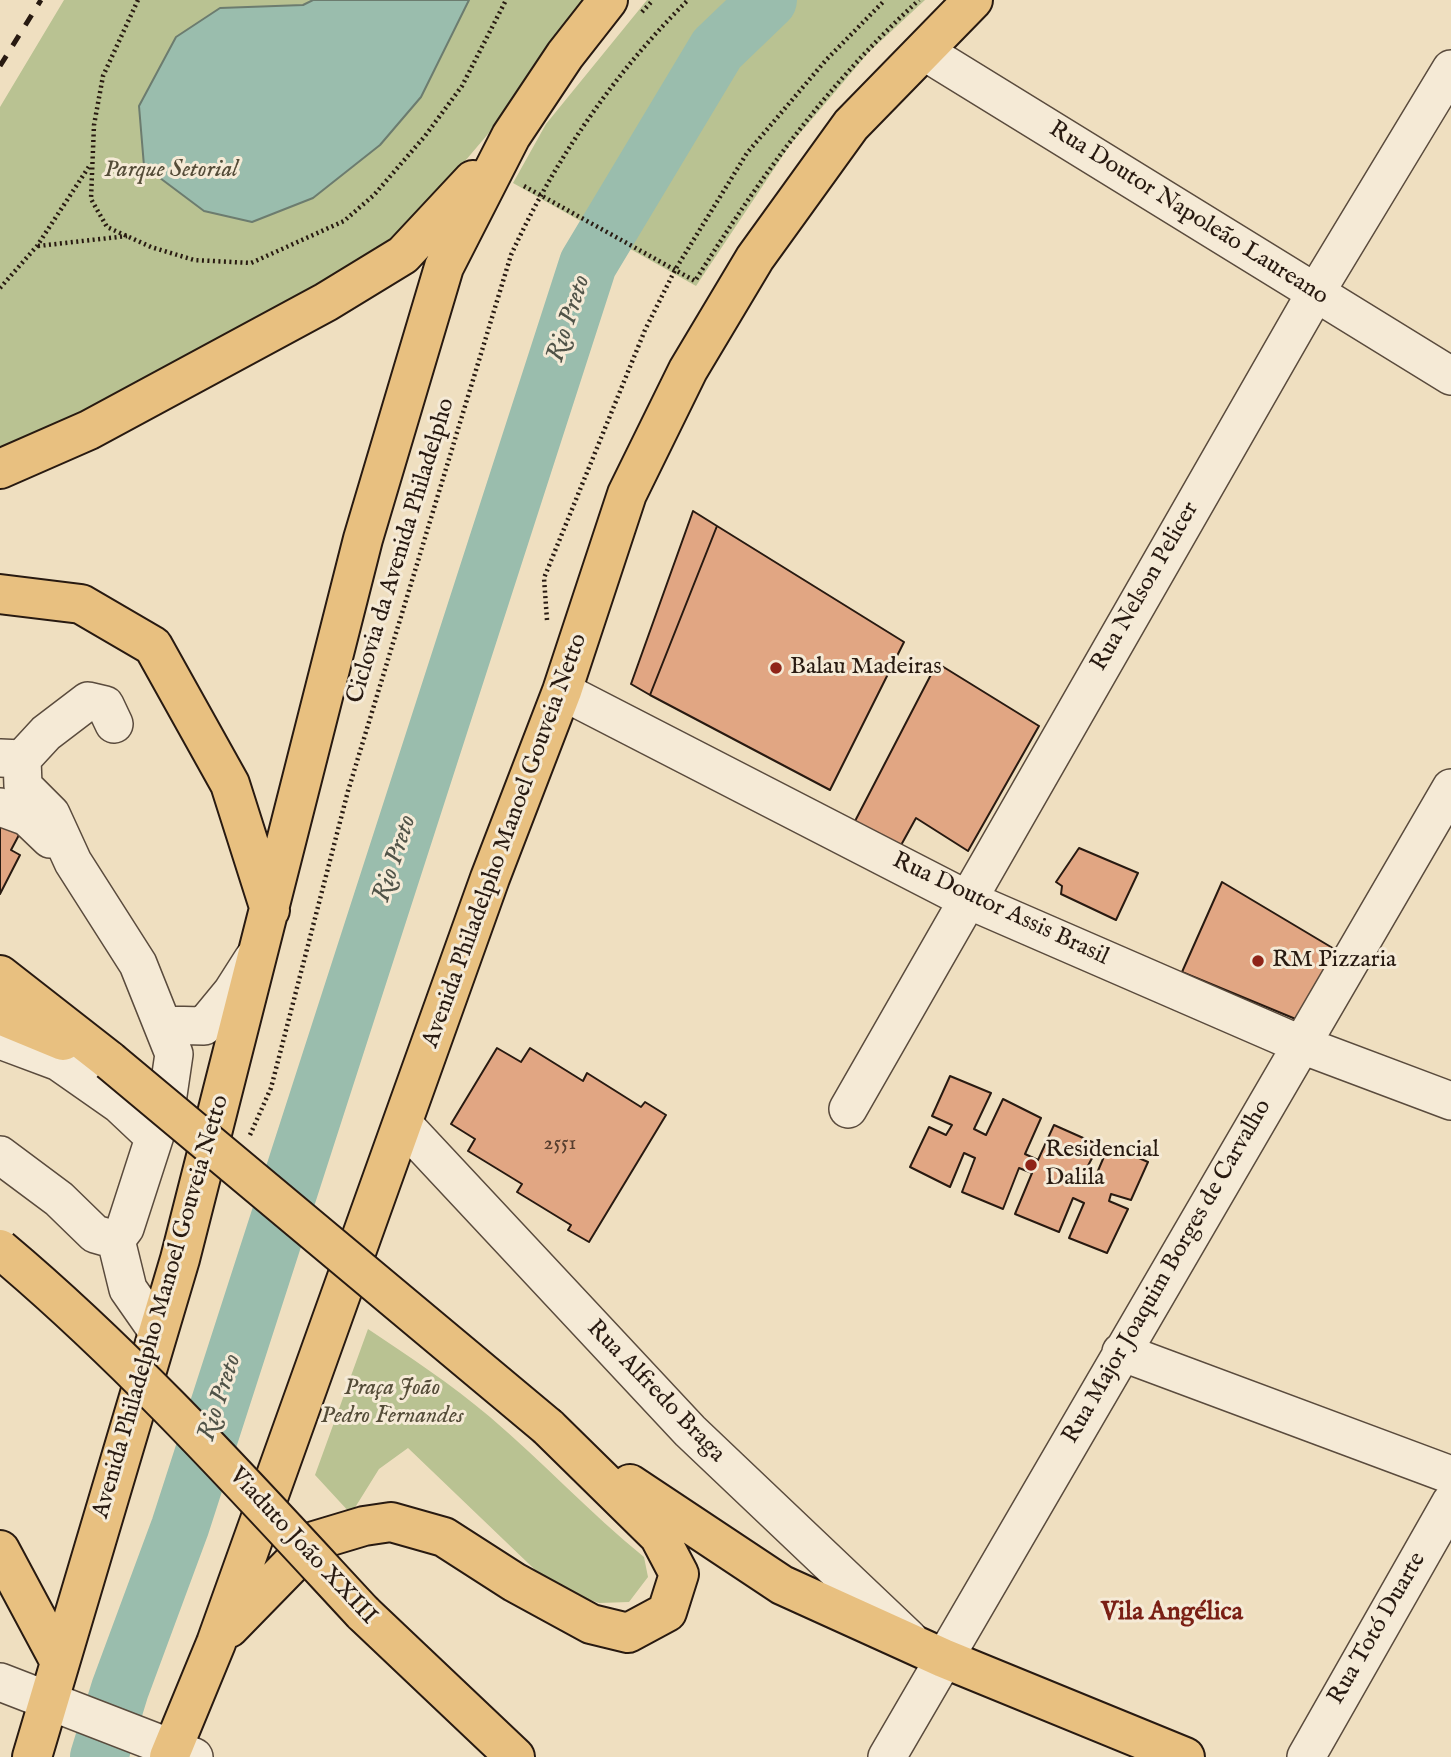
<!DOCTYPE html>
<meta charset="utf-8">
<style>
body{margin:0}
canvas{display:block;background:#efdfc0}
</style>
<canvas width="1451" height="1757"></canvas>
<script>
const c = document.querySelector('canvas').getContext('2d');
c.lineJoin = 'round';
function paint(path, color) { c.fillStyle = color; c.fill(path, 'evenodd'); }
function stroke(path, color, width, dash) { c.strokeStyle = color; c.lineWidth = width; c.lineCap = dash ? 'butt' : 'round'; c.setLineDash(dash || []); c.stroke(path); }
function drawText(font, color, halo, rows, align = 'center') {
  c.font = font + ' "IM FELL English",serif'; c.lineWidth = 6; c.setLineDash([]); c.textBaseline = 'middle'; c.strokeStyle = halo; c.fillStyle = color; for (const [text, x, y, turn = 0] of rows) {
    c.save(); c.translate(x, y); c.rotate((+turn || 0) * Math.PI / 180); c.textAlign = isNaN(turn) ? turn : align; if (halo) c.strokeText(text, 0, 0); c.fillText(text, 0, 0); c.restore();
  }
}
paint(new Path2D(`
 M64,0h519l-95,134 -96,113 -392,210v-350z
 M647,0h278l-56,52 -79,93 -94,141 -183,-103 33,-59z
 M368,1329c42,28 83,55 122,88 53,45 100,96 154,140l4,20 -19,25 -30,1 -46,-16 -145,-139 -29,21 -28,45 -36,-39z`), '#b9c292');
const water = new Path2D(`
 M313,0h156l-48,97 -41,48 -67,53 -61,24 -48,-11 -60,-45 -5,-60 37,-69 44,-29 83,-3z`);
paint(water, '#9abdad');
stroke(water, '#6c7c6f', 2);
stroke(new Path2D(`
 M99,1757l21,-68 60,-162 408,-1263 129,-215 51,-49`), '#9abdad', 58);
const building = new Path2D(`
 M693,511l24,15 -67,169 -19,-11z
 M717,526l187,116 -74,148 -180,-95z
 M937,663l102,63 -71,125 -52,-33 -16,29 -46,-24z
 M0,822l20,11 -9,17 9,5 -20,39z
 M1079,848l59,25 -22,47 -55,-26 1,-8 -6,-4z
 M1222,882l114,68 -38,70 -116,-48z
 M497,1048l24,14 9,-14 53,33 4,-8 54,34 4,-5 21,13 -77,127 -21,-12 3,-5 -54,-33 5,-8 -54,-33 7,-12 -24,-15z
 M950,1076l41,17 -17,36 12,6 17,-36 38,19 -16,36 13,6 16,-35 45,20 -17,32 12,3 15,-35 39,17 -17,38 -20,-6 -2,7 19,8 -21,44 -38,-15 15,-35 -11,-5 -14,34 -44,-18 17,-41 -13,-5 -16,41 -41,-17 13,-34 -11,-5 -14,34 -40,-20 19,-40 17,8 6,-10 -20,-9z`);
paint(building, '#e1a683');
stroke(building, '#281a11', 2);
const minor = new Path2D(`
 M925,52l526,324
 M562,691l404,208 336,146 149,56
 M0,758l22,1 1,27 28,28 22,48 65,102 36,90 -6,41 -43,133 -9,12 -21,-6 -36,-35 -59,-44
 M22,759l24,-26 42,-32 17,4 9,19
 M0,807l27,10 23,22
 M163,1025l41,1 28,-34 21,-33
 M0,1040l59,22 60,42 35,33
 M848,1109l468,-817 135,-223
 M404,1125l286,306 219,208
 M116,1240l12,49 30,43
 M1121,1352l330,123
 M0,1682l194,75
 M887,1757l564,-969
 M1306,1757l145,-255`);
const major = new Path2D(`
 M0,469l89,-39 237,-128 77,-47 70,-75
 M0,594l81,10 72,42 77,138 40,126
 M0,975l110,86
 M0,1015l63,26
 M630,1484l152,101 161,73 242,99
 M0,1550l60,112
 M363,1613l152,144
 M229,1628l85,-87 50,-15 27,-4 53,15 70,45 77,42 37,9 39,-21 12,-38 -20,-38 -111,-109
 M32,1757l148,-498 183,-720 81,-272 67,-131 54,-81 43,-55
 M169,1757l47,-114 274,-765 72,-187 65,-197 61,-124 67,-112 96,-133 122,-125`);
stroke(minor, '#5a4b3d', 40);
stroke(major, '#281a11', 42);
stroke(new Path2D(`
 M138,0l-35,76 -9,49 -3,74 16,28 44,20 43,13 57,3 93,-42 30,-26 51,-59 37,-50 44,-86
 M642,12l11,-12
 M524,186l171,95c66,-105 132,-197 224,-281
 M38,246l89,-10
 M0,288l37,-42 53,-81
 M547,620l-3,-42 101,-248 30,-60 72,-117 79,-93 59,-60
 M250,1135l21,-47 77,-297 163,-536c43,-94 103,-182 177,-255`), '#281a11', 4.5, [2, 3.5]);
stroke(minor, '#f5ead6', 37);
stroke(major, '#e8c080', 38);
stroke(new Path2D(`
 M0,66l41,-66`), '#281a11', 5, [12, 12]);
const majorBridge = new Path2D(`
 M110,1061l438,366
 M0,1249c131,110 247,239 363,364`);
stroke(majorBridge, '#281a11', 42, []);
stroke(majorBridge, '#e8c080', 38);
for (const [x, y, r, color] of [
 [776,668,7,"#8f2418"],
 [1258,961,7,"#8f2418"],
 [1031,1165,7,"#8f2418"]
]) { const dot = new Path2D(); dot.arc(x, y, r, 0, 2 * Math.PI); c.fillStyle = color; c.fill(dot); stroke(dot, '#f5ead6', 2.5); }
drawText('21px', '#563d2e', null, [
 ["2551",560,1145]
]);
drawText('italic 24px', '#544c38', '#f5ead6', [
 ["Parque Setorial",171,171],
 ["Praça João",392,1389],
 ["Pedro Fernandes",392,1417]
]);
drawText('24px', '#281a11', '#f5ead6', [
 ["Rua Doutor Napoleão Laureano",1188,214,32],
 ["Ciclovia da Avenida Philadelpho",402,551,-73],
 ["Rua Nelson Pelicer",1146,587,-60],
 ["Avenida Philadelpho Manoel Gouveia Netto",506,841,-70],
 ["Rua Doutor Assis Brasil",1000,910,25],
 ["Rua Major Joaquim Borges de Carvalho",1168,1272,-60],
 ["Avenida Philadelpho Manoel Gouveia Netto",162,1307,-74],
 ["Rua Alfredo Braga",655,1392,46],
 ["Viaduto João XXIII",302,1547,47],
 ["Rua Totó Duarte",1378,1629,-60]
]);
drawText('24px', '#281a11', '#f5ead6', [
 ["Balau Madeiras",790,668],
 ["RM Pizzaria",1272,961],
 ["Residencial",1045,1151],
 ["Dalila",1045,1179]
], 'left');
drawText('italic 26px', '#505348', '#f5ead6', [
 ["Rio Preto",570,319,-72],
 ["Rio Preto",396,859,-72],
 ["Rio Preto",221,1398,-72]
]);
drawText('bold 26px', '#7a1f14', '#f5ead6', [
 ["Vila Angélica",1172,1614]
]);
</script>
